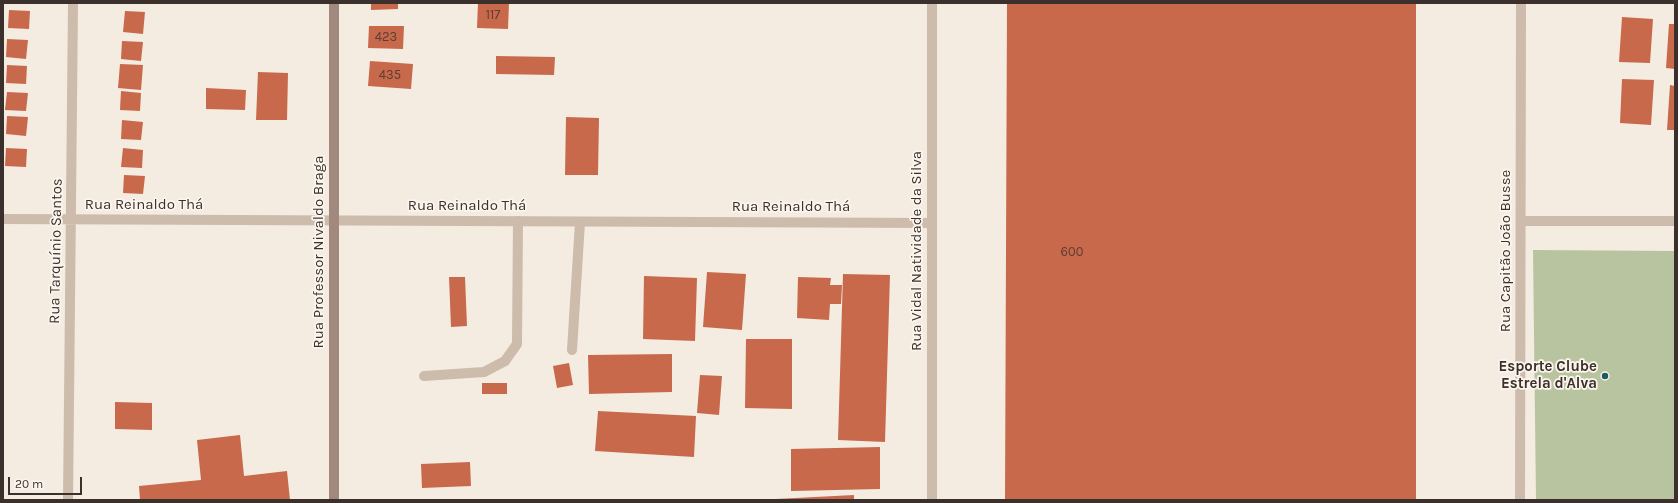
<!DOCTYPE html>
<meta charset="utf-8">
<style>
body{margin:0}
#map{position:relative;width:1678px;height:503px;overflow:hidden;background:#f4ebe1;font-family:Karla,sans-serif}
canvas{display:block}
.frame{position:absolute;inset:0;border:4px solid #3b302b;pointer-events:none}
.scale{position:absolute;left:8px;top:477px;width:74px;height:18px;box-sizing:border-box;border:2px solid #3b302b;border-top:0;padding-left:5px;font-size:12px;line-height:14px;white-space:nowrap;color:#3b302b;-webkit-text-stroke:3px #fbf5ee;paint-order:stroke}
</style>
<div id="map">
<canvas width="1678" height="503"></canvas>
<div class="frame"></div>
<div class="scale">20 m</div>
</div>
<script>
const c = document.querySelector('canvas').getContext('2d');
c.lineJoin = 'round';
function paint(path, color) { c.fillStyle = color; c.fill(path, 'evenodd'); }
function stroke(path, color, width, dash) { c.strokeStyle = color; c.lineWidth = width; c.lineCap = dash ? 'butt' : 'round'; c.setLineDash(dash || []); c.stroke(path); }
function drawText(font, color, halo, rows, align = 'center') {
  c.font = font + ' Karla,sans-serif'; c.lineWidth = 3.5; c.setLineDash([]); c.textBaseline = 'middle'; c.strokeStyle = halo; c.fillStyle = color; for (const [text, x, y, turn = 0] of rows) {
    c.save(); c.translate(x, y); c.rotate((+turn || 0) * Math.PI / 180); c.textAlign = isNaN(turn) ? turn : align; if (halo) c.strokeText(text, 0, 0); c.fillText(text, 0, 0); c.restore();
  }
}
paint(new Path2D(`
 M1533,250l142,1v249h-139z`), '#b8c4a0');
paint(new Path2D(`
 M371,3h27v6l-27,1z
 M478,3h31l-1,26 -31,-1z
 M1007,3h409v497h-411z
 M9,10l21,1 -1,18 -21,-1z
 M125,11l20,1 -2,22 -20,-2z
 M1622,17l31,2 -3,44 -31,-1z
 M1669,24h6v45l-9,-1z
 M369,26h35l-1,23 -35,-1z
 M7,39l21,1 -2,19 -20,-2z
 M122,41l21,1 -2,19 -20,-2z
 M496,56l59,1 -1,18 -58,-1z
 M370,61l43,3 -2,25 -43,-3z
 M120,64l23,1 -2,25 -23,-2z
 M7,65l20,1 -1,18 -20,-1z
 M258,72l30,1 -1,47h-31z
 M1622,79l32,1 -3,45 -31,-2z
 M1670,85l5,1v44h-8z
 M206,88l40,2 -1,20 -39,-1z
 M121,91l20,2 -1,18 -20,-1z
 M7,92l21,1 -2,18 -21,-1z
 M7,116l21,1 -2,19 -20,-2z
 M566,117l33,1 -1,57h-33z
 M122,120l21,2 -2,18 -20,-1z
 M6,148l21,1 -1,18 -21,-1z
 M123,148l20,2 -1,18 -21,-1z
 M124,175l21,1 -2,18 -20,-1z
 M707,272l39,2 -4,56 -39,-3z
 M843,274l47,1 -5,167 -47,-2z
 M644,276l53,2 -2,63 -52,-2z
 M449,277h16l2,49 -16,1z
 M798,277l33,1 -1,7h12l-1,19h-11l-1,16 -32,-2z
 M746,339h46v70l-47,-1z
 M672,354v38l-83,2 -1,-39z
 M569,363l4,22 -16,3 -4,-22z
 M700,375l22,1 -3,39 -22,-2z
 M482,383h25v11h-25z
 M115,402l37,1v27l-37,-1z
 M598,411l98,5 -2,41 -99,-6z
 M240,435l4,41 43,-5 3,29h-150l-1,-14 62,-6 -4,-40z
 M880,447v42l-89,2v-42z
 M470,462l1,24 -49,2 -1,-24z
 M854,495v5h-78v-1z`), '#c8694b');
stroke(new Path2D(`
 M572,350l8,-128
 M424,376l60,-4 21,-11 12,-17 1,-123`), '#cdbbac', 10);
stroke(new Path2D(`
 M3,219l929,4
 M1521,221h154
 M68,500l5,-497
 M932,500v-497
 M1520,500l1,-497`), '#cdbbac', 10);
stroke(new Path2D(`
 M334,3v497`), '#a18a7d', 10);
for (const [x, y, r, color] of [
 [1605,376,4,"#1f5a5e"]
]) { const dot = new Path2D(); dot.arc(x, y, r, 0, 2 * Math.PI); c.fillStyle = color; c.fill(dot); stroke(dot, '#fbf5ee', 1.5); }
drawText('13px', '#5e3e33', null, [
 ["117",493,15],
 ["423",386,37],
 ["435",390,75],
 ["600",1072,252]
]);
drawText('15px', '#3b302b', '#fbf5ee', [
 ["Rua Reinaldo Thá",144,205],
 ["Rua Reinaldo Thá",467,206],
 ["Rua Reinaldo Thá",791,207],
 ["Rua Tarquínio Santos",56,251,-89],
 ["Rua Vidal Natividade da Silva",917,251,-90],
 ["Rua Capitão João Busse",1506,251,-90],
 ["Rua Professor Nivaldo Braga",319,252,-90]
]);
drawText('bold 15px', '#3b302b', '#fbf5ee', [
 ["Esporte Clube",1597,367],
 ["Estrela d'Alva",1597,384]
], 'right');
</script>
